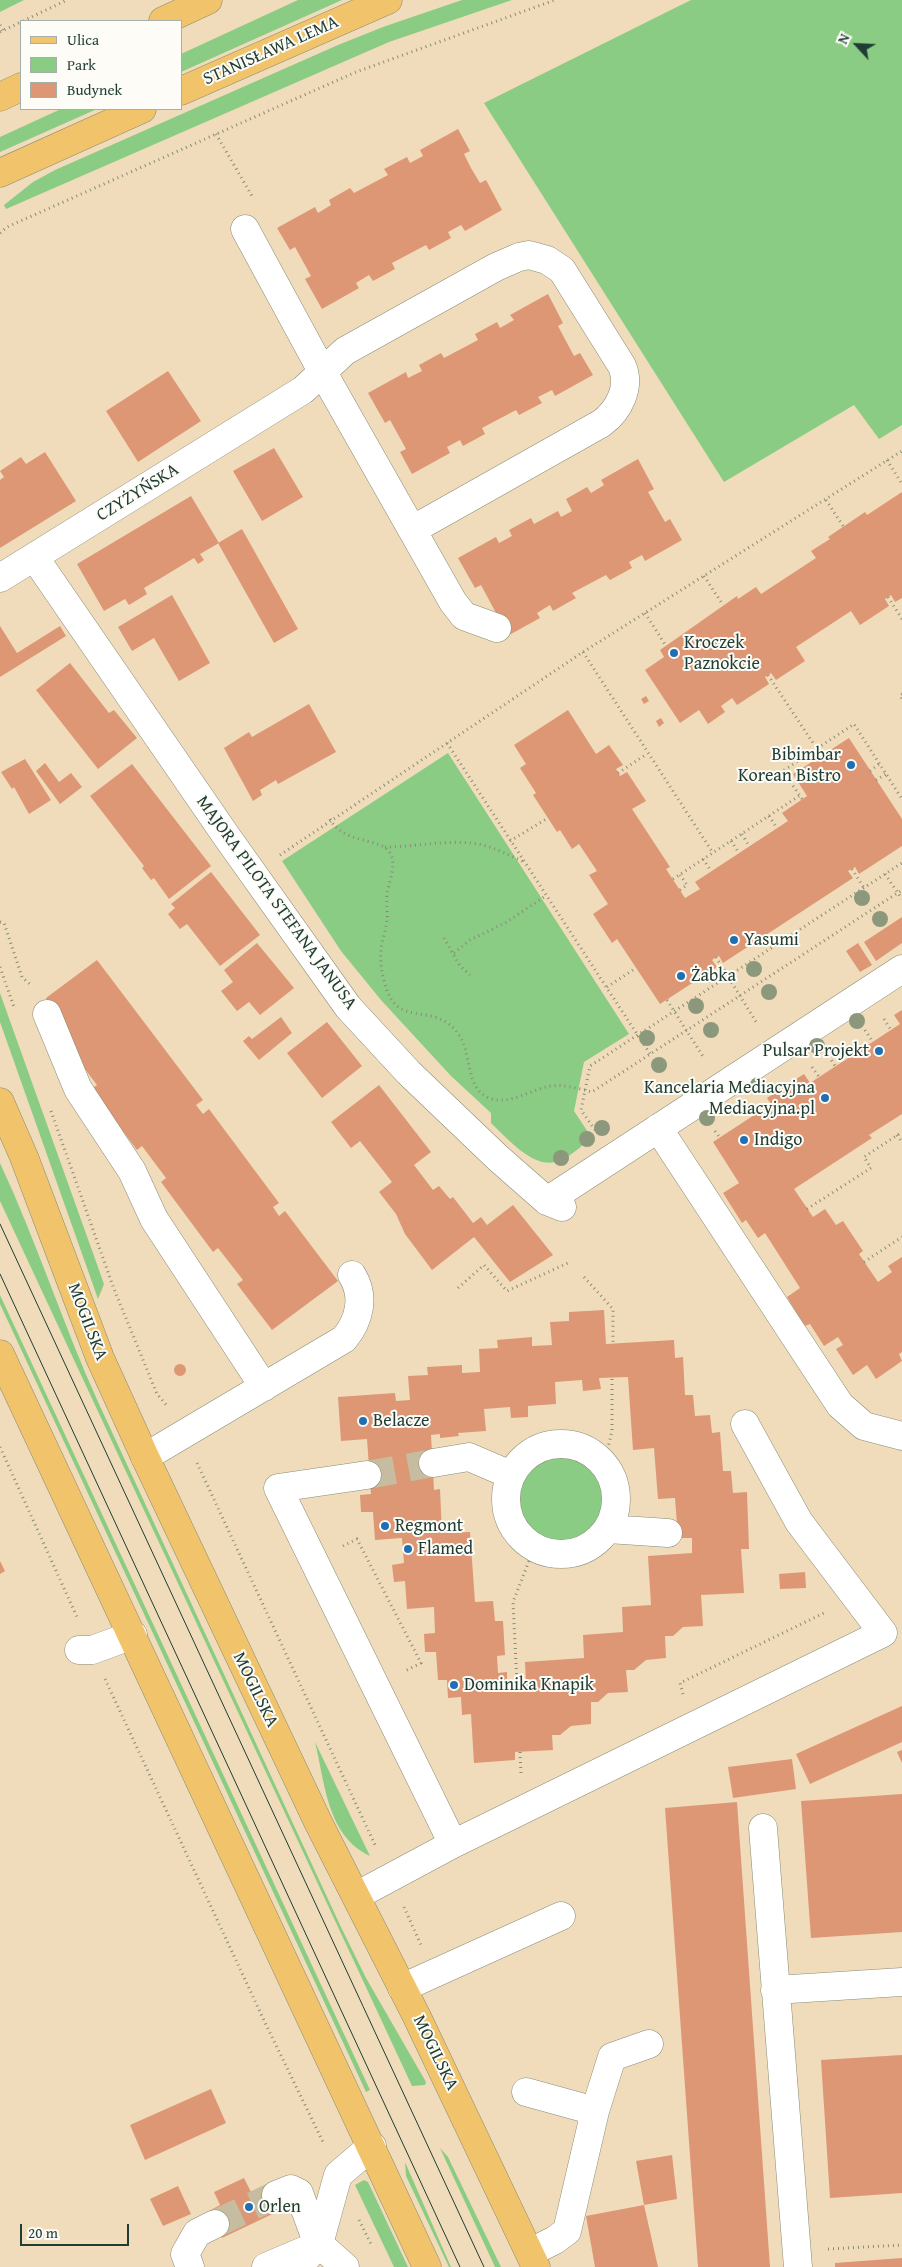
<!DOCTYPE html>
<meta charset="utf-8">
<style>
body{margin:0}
#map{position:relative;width:902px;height:2267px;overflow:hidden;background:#f0dcba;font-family:"Gentium Book Plus",serif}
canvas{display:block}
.legend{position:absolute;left:20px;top:20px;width:162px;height:90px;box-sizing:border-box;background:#fdfcf7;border:1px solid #a4b0a9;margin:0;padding:6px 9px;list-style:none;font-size:15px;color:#1f3d34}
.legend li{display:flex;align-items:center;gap:10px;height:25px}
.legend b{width:25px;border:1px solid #a4b0a9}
.north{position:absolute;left:832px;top:20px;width:50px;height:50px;-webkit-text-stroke:4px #fdfcf7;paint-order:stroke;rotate:295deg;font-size:14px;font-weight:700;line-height:20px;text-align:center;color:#1f3d34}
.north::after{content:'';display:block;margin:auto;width:18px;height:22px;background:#1f3d34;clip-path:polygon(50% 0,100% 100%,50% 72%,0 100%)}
.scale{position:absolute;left:20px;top:2224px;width:109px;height:22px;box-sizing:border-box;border:2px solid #1f3d34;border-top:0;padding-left:6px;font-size:15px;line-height:18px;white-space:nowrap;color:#1f3d34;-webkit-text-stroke:4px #fdfcf7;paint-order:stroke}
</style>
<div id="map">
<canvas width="902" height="2267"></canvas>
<ul class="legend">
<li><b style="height:6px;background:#f1c36a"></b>Ulica</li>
<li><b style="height:14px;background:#8acc84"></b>Park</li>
<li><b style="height:14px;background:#dd9775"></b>Budynek</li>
</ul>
<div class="north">N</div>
<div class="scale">20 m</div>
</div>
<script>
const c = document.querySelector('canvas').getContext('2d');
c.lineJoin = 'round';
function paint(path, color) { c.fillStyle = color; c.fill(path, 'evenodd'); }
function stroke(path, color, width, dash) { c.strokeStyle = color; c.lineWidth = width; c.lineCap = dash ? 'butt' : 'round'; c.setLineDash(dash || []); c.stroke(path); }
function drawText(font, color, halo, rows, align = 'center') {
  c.font = font + ' "Gentium Book Plus",serif'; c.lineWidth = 4; c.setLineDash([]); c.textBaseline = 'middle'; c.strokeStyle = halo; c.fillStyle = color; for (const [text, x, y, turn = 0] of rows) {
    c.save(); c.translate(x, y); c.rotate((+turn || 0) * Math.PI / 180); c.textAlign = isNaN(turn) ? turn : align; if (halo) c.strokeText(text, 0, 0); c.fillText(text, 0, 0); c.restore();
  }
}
paint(new Path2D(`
 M0,0h24l-24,12z
 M298,0h44l-161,72v-18z
 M462,0h50l-123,42 -383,167 -2,-4 29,-23 22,-12 283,-125 45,-18z
 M691,0h211v425l-23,14 -25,-34 -130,77 -240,-379z
 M61,109h36l-97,43v-15z
 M448,753l181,281 -45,28 -10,49 18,27c-10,7 -24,21 -36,24 -24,6 -49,-24 -65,-39v-10l-40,-37 -70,-76 -40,-49 -59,-90z
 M0,993l104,291 -6,15 -98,-277z
 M0,1163c37,79 63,162 99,241l241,521 26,53 60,104 -1,3 -13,1 -412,-885z
 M0,1295l370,795 -4,2 -366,-788z
 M518 1498a45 45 0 1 1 90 0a45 45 0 1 1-90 0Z
 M315,1742l55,114c-43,-20 -45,-73 -55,-114z
 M440,2148l8,9 53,110h-6z
 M405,2162l46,105h-2l-43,-91z
 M364,2180l4,2 40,85h-14l-39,-82z`), '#8acc84');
paint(new Path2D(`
 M458,129l12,22 -6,3 7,14 9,15 6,-3 16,30 -37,21 -4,-6 -13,7 3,6 -22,12 -3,-5 -34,18 3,6 -22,12 -4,-6 -13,8 3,5 -37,21 -17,-30 6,-3 -16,-29 -5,3 -13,-22 38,-21 3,6 13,-8 -2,-5 21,-12 4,5 34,-18 -4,-6 23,-12 3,6 13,-7 -3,-6z
 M548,294l15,29 -5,3 16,30 6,-3 13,22 -38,21 -3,-6 -14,7 4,6 -23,12 -3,-5 -34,18 3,6 -22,12 -3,-6 -13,7 3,6 -38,21 -12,-22 6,-3 -16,-29 -5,3 -17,-30 38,-21 2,6 14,-7 -3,-6 22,-12 3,5 34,-18 -3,-6 22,-12 3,6 14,-8 -4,-5z
 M168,371l33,50 -63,41 -32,-51z
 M274,448l29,49 -41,24 -29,-50z
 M45,452l31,49 -76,47v-68l4,-3 -4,-6 21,-14 5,7z
 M638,459l16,30 -6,3 17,30 5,-3 12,21 -37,21 -3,-6 -13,7 3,6 -22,12 -4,-5 -34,18 4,5 -23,13 -3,-6 -13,8 3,5 -38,21 -6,-26 -15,-28 -6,3 -17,-30 38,-21 3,6 13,-7 -3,-6 22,-12 3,6 24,-13 3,6 11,-6 -6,-12 21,-12 4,6 13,-8 -3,-5z
 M902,492v106l-7,4 -4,-7 -6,4 4,7 -29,19 -9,-14 -55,36 9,14 -29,19 -5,-7 -6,4 4,7 -32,21 -5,-7 -11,8 4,6 -17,12 -9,-14 -19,13 -35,-53 19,-13 -4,-7 77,-54 1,3 18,-12 5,7 55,-36 -5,-7 19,-12 -2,-2 37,-25 2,3z
 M191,496l28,47 -19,11 4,6 -6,4 -4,-6 -33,20 -17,10 3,6 -18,11 -4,-6 -21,12 -27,-47z
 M242,529l56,100 -24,14 -56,-100z
 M172,595l38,68 -31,18 -25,-43 -22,13 -14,-24z
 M0,626l17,27 43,-27 6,10 -66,41z
 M70,663l39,50 5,-3 23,28 -39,31 -62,-79z
 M646,696l3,5 -5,3 -3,-5z
 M309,704l27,48 -58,32 -2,-4 -16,10 2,5 -9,6 -29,-53 25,-16 3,5z
 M568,710l28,44 13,-9 14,20 -7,4 4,7 7,-4 19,29 -14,8 38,58 -4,2 19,29 15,-9 -5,-7 93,-61 -6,-8 25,-17 -14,-22 56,-36 53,81v27l-43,28 -4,-7 -7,4 5,7 -130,85 -4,-7 -3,1 -4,3 5,7 -57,37 -43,-65 -5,4 -19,-29 15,-10 -19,-29 8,-4 -18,-27 -7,5 -12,-19 -3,2 -24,-37 3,-2 -16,-25 6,-4 -12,-19z
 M661,718l3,5 -5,4 -3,-6z
 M25,759l26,41 -22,14 -15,-27 -2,2 -11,-17z
 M45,763l14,19 12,-9 11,14 -22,17 -24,-33z
 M132,764l79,102 -42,33 -15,-21 -3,2 -9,-12 2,-2 -54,-70z
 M211,872l49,63 -40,31 -33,-42 -7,5 -12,-15 7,-6 -4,-4z
 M902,917v26l-26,18 -12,-19z
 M257,943l37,45 -34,27 -11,-13 -12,9 -16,-20 12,-9 -9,-12z
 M858,943l14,22 -12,7 -14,-21z
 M97,960l106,140 -7,5 7,9 6,-5 70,94 -6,4 6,9 6,-5 53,70 -66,49 -35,-46 6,-4 -25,-32 -5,4 -52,-70 5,-4 -24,-32 -5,4 -46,-61 6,-4 -19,-25 -22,-38 -10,-24z
 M902,1010v104l-33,21 3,3 -78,51 19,28 12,-8 11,16 7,-4 20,30 -4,3 19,28 14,-10 -4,-6 14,-9v95l-3,2 3,7 -26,18 -9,-14 -14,10 -17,-26 7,-4 -5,-8 -14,9 -14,-22 -5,2 -4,-5 -14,-24 13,-9 -35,-55 -7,5 -12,-18 -4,3 -19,-30 16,-10 -26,-41 58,-38 -4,-6 37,-24 6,9 90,-59 -6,-9z
 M281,1017l11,16 -33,27 -16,-19 6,-5 3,3z
 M327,1022l35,44 -40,32 -35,-45z
 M379,1085l52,67 -17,13 19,25 6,-4 11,13 3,-2 20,26 8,-6 6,8 26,-20 40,50 -43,27 -36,-45 -42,33 -27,-36 -9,-20 -17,-22 13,-10 -32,-41 -9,7 -20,-26z
 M604,1310l2,34 68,-4 1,18 8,-1 2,38h8l2,21 15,-1 2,18 8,-1 3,39h8l2,22 14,-1 2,57h-8l3,44 -43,2 2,31 -20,1 -10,9h-8l1,22 -20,2 -12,10h-8l2,22 -20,1 -10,9h-7v22l-20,2 -11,9h-8l1,15 -38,2v8l-41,3 -3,-49 -9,1 -1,-18 -13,1 -1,-18h-9l-2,-28h-11l-1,-18 11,-1 -1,-26 -27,2 -2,-28 -11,1 -2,-17 12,-2 -2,-25 -27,2 -2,-28h-12l-1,-17 11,-1 -4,-55 -26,2 -3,-44 57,-4 1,8 14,-1 -2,-24 20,-1 -1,-8 35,-2v8l18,-1 -1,-23 19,-1 -1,-8 35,-3v9l20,-1 -2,-23 19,-1v-9zM628,1377l5,73 21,-2 4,51 17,-1 3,40h14v15l-44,3 3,49 -29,2 1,25 -40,3 1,23 -59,4 1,21 -19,1v-12l-9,1 -1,-17 8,-1 -2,-34h-8l-2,-20 -18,1 -5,-70 -28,1 -2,-44 -6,1 -3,-55 9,-1v4l19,-2 -1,-3 28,-2 -2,-22 26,-2 1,11 17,-1v-11l28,-2 -1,-22 27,-2 1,11 18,-2 -2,-11z
 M174 1370a6 6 0 1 1 12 0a6 6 0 1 1-12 0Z
 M0,1561l5,10 -5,3z
 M805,1572l1,16 -26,1 -1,-15z
 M902,1706v36l-92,42 -14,-30z
 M902,1750v13l-5,-11z
 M792,1759l4,30 -63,9 -5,-31z
 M902,1794v138l-91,6 -10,-137z
 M737,1802l33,465h-72l-33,-459z
 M902,2055v138l-72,5 -9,-138z
 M211,2089l15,34 -81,37 -15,-35z
 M672,2155l5,44 -33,6 -8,-44z
 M244,2178l7,14 20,-9 12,26 -61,29 -13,-27 11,-6 -6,-13z
 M178,2186l13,28 -28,12 -13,-27z
 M644,2205l14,62h-63l-9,-51z
 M902,2258v9h-67v-4z`), '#dd9775');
stroke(new Path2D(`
 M367,1475l66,-12
 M215,2224l61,-29`), '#c6bc9f', 28, [28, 14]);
const minor = new Path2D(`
 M245,229l77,142 131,231 11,14 33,12
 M35,558l192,279 121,170 61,66 89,85 49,43 15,6
 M0,578l303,-188 42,-39 151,-84 23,-10 10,-2 18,5 15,10 60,96c9,21 -3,44 -20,57l-190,107
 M47,1014l31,75 54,82 22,48 110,168
 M658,1128l182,277 24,21 38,10
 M547,1201l355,-232
 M506 1499a55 55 0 1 1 110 0a55 55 0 1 1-110 0Z
 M145,1457l199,-118c16,-19 21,-43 8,-64
 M433,1463l36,-6 42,18
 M367,1475l-89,13 175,356
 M608,1529l60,4
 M79,1650h13l41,-15
 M763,1828l35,439
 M356,1896l97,-52 430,-211 -84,-111 -54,-98
 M402,1988l159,-72
 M775,1990l127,-8
 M526,2092l69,19
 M276,2195l15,-6 8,4 21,57
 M319,2244l26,23
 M531,2252l24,-12 12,-9 28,-120 17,-54 37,-13
 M190,2267l-5,-13 12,-21 18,-9
 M266,2267l47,-20
 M298,2267l21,-23 19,-69 34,-29`);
const major = new Path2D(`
 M163,21l45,-21
 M181,91l207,-91
 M0,97l21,-10
 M0,173l142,-64
 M0,1102l24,55 76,201 45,99 174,367 98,193 119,250
 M0,1354l427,913`);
stroke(minor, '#888c77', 29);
stroke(major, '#888c77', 29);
stroke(new Path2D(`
 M23,21l44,-21
 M0,25l3,6
 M0,32l21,-10
 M216,134l36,62
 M0,233l7,-6 349,-155 199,-72
 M887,460l15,24
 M826,500l17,26
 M704,576l19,29
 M888,597l14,22
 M645,613l21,33
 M583,652l130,201
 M768,675l49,74
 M902,694l-2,1 2,4
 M447,743l203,311
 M870,771l9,-7
 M618,773l29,-19
 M876,780l10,-6
 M802,799l-19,-28 71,-47 48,75
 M769,816l8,12
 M330,819c14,26 51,18 60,34 7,12 -1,28 -3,41 -1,9 1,18 0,26 -1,10 -5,20 -6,30 -1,10 0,20 3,30 11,53 50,18 75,55 13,19 6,53 30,63 21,8 42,-9 62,-12 14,-2 28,3 41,6l310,-202
 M742,834l7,12
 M510,841l38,-23
 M731,841l8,12
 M385,847c31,0 62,-8 93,-3 16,3 31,11 46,18
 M280,855l303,-203 319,-201
 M703,859l8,12
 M852,869l12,19
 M885,874l17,25
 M673,879l126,-83
 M680,890l7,-5 -7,-10
 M0,922l4,1 18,54 10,9
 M444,938l16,28 10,9
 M454,953l16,-13 35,-17 42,-28
 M716,957l42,68
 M0,967l14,40
 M607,987l29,-19
 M667,1000l37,58
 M884,1019l7,11
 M865,1030l8,12
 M829,1056l6,10
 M812,1067l7,10
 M51,1111l63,178 43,105 11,13
 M595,1130l-14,-20 9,-44 312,-203
 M715,1131l5,7
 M897,1135l5,7
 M807,1209l64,-41 -7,-11 38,-25
 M864,1262l38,-25
 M584,1277l29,32v35
 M458,1288l26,-23 23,26 63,-29
 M0,1447l77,170
 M197,1463l179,384
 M604,1464l8,-33v-53
 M343,1546l14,-7 64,124 -16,8
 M105,1679l163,350 56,115
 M517,1684l-4,-82 21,-54
 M683,1694l-3,-11 146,-71
 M520,1752l1,22
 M404,1907l17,38
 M359,2220l12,24
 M828,2249l74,-4`), '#888c77', 3, [1, 4]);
stroke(minor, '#fff', 28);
stroke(major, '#f1c36a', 28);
stroke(new Path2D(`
 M0,1224l484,1043
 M0,1274l460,993`), '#1f3d34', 1);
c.fillStyle = '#8c987b';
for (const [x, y] of [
 [862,898],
 [880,919],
 [754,969],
 [769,992],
 [696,1006],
 [857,1021],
 [711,1030],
 [647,1038],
 [817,1046],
 [659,1065],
 [758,1085],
 [707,1118],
 [602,1128],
 [587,1139],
 [561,1158]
]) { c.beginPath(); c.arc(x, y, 8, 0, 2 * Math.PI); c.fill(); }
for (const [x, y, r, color] of [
 [674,653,5,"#1f6fb2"],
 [851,765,5,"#1f6fb2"],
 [734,940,5,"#1f6fb2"],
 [681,976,5,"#1f6fb2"],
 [879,1051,5,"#1f6fb2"],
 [825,1098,5,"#1f6fb2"],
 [744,1140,5,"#1f6fb2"],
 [363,1421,5,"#1f6fb2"],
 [385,1526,5,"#1f6fb2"],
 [408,1549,5,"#1f6fb2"],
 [454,1685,5,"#1f6fb2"],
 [249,2207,5,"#1f6fb2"]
]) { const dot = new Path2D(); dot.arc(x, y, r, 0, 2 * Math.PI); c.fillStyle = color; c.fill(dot); stroke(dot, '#fdfcf7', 2); }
drawText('18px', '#1f3d34', '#fdfcf7', [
 ["STANISŁAWA LEMA",271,51,-24],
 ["CZYŻYŃSKA",138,493,-32],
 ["MAJORA PILOTA STEFANA JANUSA",276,903,54],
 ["MOGILSKA",87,1322,69],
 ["MOGILSKA",255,1690,64],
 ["MOGILSKA",435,2053,64]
]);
drawText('18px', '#1f3d34', '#fdfcf7', [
 ["Kroczek",684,643],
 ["Paznokcie",684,664],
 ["Bibimbar",841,755,"right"],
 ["Korean Bistro",841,776,"right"],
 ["Yasumi",744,940],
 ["Żabka",691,976],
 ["Pulsar Projekt",869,1051,"right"],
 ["Kancelaria Mediacyjna",815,1088,"right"],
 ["Mediacyjna.pl",815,1109,"right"],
 ["Indigo",754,1140],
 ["Belacze",373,1421],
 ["Regmont",395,1526],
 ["Flamed",418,1549],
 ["Dominika Knapik",464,1685],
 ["Orlen",259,2207]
], 'left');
</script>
